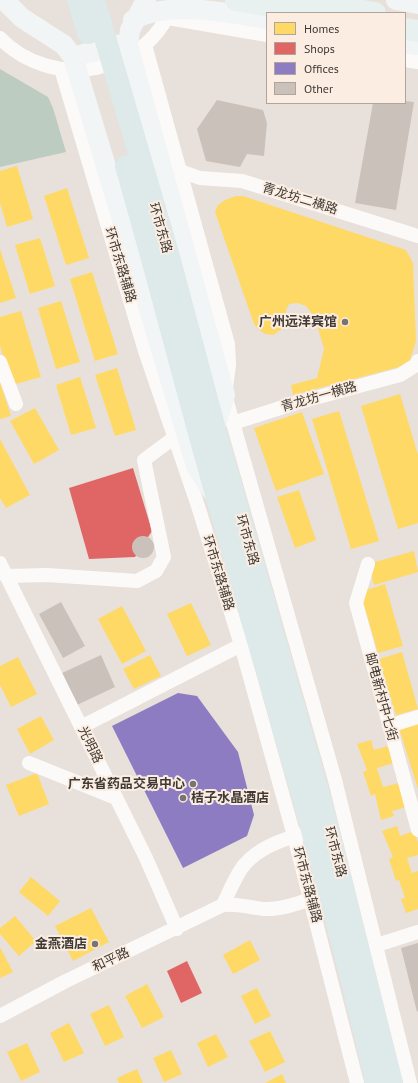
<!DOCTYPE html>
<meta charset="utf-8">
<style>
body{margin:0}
#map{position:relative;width:418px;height:1083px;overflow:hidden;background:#e8e0da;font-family:"PT Sans",sans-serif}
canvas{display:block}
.legend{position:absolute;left:266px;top:12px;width:140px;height:92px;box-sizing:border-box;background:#fbede1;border:1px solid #b0a59c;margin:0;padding:5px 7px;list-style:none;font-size:12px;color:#3f3a35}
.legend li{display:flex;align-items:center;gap:8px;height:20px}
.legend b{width:20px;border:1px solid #b0a59c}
</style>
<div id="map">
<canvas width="418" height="1083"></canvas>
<ul class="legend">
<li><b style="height:11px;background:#ffd966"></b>Homes</li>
<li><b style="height:11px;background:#e06666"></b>Shops</li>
<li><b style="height:11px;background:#8e7cc3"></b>Offices</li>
<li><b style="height:11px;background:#cac1ba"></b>Other</li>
</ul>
</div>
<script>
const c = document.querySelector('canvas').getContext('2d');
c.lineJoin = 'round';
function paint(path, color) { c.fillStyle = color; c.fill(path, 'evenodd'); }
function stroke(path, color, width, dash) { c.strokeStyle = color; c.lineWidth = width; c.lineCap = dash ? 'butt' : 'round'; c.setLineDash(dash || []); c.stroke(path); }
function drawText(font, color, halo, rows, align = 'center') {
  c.font = font + ' "PT Sans","Noto Sans SC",sans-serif'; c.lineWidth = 4; c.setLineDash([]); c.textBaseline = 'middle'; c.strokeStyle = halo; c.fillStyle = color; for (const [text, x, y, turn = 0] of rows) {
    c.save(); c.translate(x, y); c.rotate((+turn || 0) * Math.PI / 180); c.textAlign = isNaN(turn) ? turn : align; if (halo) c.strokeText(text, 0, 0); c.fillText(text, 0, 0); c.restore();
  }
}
paint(new Path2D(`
 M0,69l48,28 5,11 13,44 -66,15z`), '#bdccc0');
paint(new Path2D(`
 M17,166l16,53 -26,8 -7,-24v-32z
 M67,188l22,70 -23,7 -22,-69z
 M236,196h7l163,54 7,13 3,78 -6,19 -11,7 -106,28 -2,-10 26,-7 7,-29 -9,-31 -9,-12 -9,-3 -8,1 -3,7 -1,10 -3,8 -9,6 -8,-1 -7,-5 -4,-5 -39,-112 3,-7 7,-5z
 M40,238l15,48 -25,8 -15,-49z
 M0,249l16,49 -16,5z
 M92,272l26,82 -23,7 -25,-82z
 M61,301l19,61 -24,7 -18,-61z
 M21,311l20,66 -29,8 -12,-39v-29z
 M117,368l19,62 -21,6 -20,-61z
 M80,377l16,51 -25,7 -15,-50z
 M0,382l11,34 -11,3z
 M400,394l18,61v68l-20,6 -37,-123z
 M35,408l24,42 -25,14 -24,-43z
 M339,411l40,130 -28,8 -39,-130z
 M302,412l22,62 -48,17 -22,-63z
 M0,439l30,56 -24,13 -6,-10z
 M299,490l17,50 -21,8 -18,-51z
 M414,551l4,21 -44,13 -6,-21z
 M385,584l18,62 -25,7 -18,-61z
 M191,603l20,42 -24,11 -20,-42z
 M122,606l24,45 -24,13 -24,-45z
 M402,652l16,57 -22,6 -17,-56z
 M150,655l11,21 -27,13 -11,-20z
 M18,657l19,37 -26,13 -11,-22v-19z
 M41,716l13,24 -24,14 -13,-25z
 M418,722v67l-19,-61z
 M371,740l3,10 14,-4 6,17 -17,5 6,19 16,-4 7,24 -14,4 2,5 -13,4 -6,-26 -4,2 -8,-24 4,-2 -10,-26z
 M37,773l12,31 -30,12 -13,-31z
 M397,826l3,10 14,-5 4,12v12l-11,3 5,15 6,-2v38l-12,4 -5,-14 4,-1 -6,-18 -3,1 -7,-22 4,-2 -11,-26z
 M31,877l29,24 -12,15 -29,-24z
 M91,908l18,34 -36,19 -18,-35z
 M15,916l21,25 -17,15 -19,-22v-6z
 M250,940l10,20 -27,14 -10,-19z
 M0,947l13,25 -13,6z
 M147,984l17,33 -22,11 -17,-32z
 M257,988l14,28 -16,8 -14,-28z
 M109,1005l15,32 -19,9 -15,-32z
 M69,1023l15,30 -20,9 -14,-29z
 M270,1031l15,31 -20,10 -16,-31z
 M216,1034l12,23 -20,10 -11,-24z
 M27,1043l13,29 -19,9 -14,-29z
 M171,1050l11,24 -18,8 -11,-24z
 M137,1069l6,14h-24l-2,-5z
 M282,1074l4,9h-21z`), '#ffd966');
paint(new Path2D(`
 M133,468l19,63 -17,26 -46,2 -20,-71z
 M187,961l15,32 -21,10 -14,-32z`), '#e06666');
paint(new Path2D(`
 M178,693l19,3 41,56 16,63 -7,21 -64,32 -71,-142z`), '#8e7cc3');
paint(new Path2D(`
 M217,100l46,10 4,13 -3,33 -17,-2 -7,13 -34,-6 -9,-32z
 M405,101l9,1 -18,108 -41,-7 18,-100h32z
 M132 547a11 11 0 1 1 22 0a11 11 0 1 1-22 0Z
 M61,602l24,44 -22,12 -24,-44z
 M101,655l14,32 -38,18 -15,-32z
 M418,943v68l-1,1 -16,-64z`), '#cac1ba');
stroke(new Path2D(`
 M168,18l99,17
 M0,38c24,25 62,37 96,30 8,-2 16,-5 24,-8
 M145,45l83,299 1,21 -4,30 110,385 75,303
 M138,50c18,-12 28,-28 36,-47
 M405,60l13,2
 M61,69l84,282 53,155 43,139 53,191 63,247
 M180,171l20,7 42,3 176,55
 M0,362l16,42
 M233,423l63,-20 104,-28 16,-10 2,-4
 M0,563l146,295 31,71
 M368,564l-12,39 62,227
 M6,576l41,-1 90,6 19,-10 8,-14 -20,-97 31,-23 6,7
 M389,726l29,-9
 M81,727l160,-82
 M29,763l87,35
 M223,905c4,-9 16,-35 22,-41 14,-16 38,-25 58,-30
 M377,945l41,-13
 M0,1016l64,-34 159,-77c16,-2 26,3 41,4 18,1 38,-7 55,-13`), '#fcfaf9', 14);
stroke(new Path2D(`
 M4,0l18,18 42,27 9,12 123,409 16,25
 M146,0l-16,30 -2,15 97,350 -10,34
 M396,0l22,4
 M133,20c36,-20 94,-7 134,-1
 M405,43l13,2
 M73,57l38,-11 13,-2`), '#f2f5f5', 20);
stroke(new Path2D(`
 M236,0l74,13
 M298,0l77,13
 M405,29l13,2`), '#e9f0f0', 22);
stroke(new Path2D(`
 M78,0l10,33
 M94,0l74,253 47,176 110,387 67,267
 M126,166c32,111 60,222 91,332 55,194 115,388 159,585`), '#dee9ea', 22);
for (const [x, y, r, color] of [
 [345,322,4,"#7a746f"],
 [193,784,4,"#7a746f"],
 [183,798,4,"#7a746f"],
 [95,944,4,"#7a746f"]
]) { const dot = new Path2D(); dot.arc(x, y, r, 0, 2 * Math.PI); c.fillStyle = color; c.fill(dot); stroke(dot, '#fbede1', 1.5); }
drawText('13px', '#3f3a35', '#fbede1', [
 ["青龙坊二横路",300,199,17],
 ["环市东路",160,228,74],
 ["环市东路辅路",120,265,73],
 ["青龙坊一横路",319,397,-16],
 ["环市东路",247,540,74],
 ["环市东路辅路",218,573,73],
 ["邮电新村中七街",381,697,75],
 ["光明路",90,745,64],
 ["环市东路",335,852,75],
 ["环市东路辅路",307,885,75],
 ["和平路",111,960,-25]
]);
drawText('bold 13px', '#3f3a35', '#fbede1', [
 ["广州远洋宾馆",337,322],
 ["广东省药品交易中心",185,784],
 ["桔子水晶酒店",191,798,"left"],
 ["金燕酒店",87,944]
], 'right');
</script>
